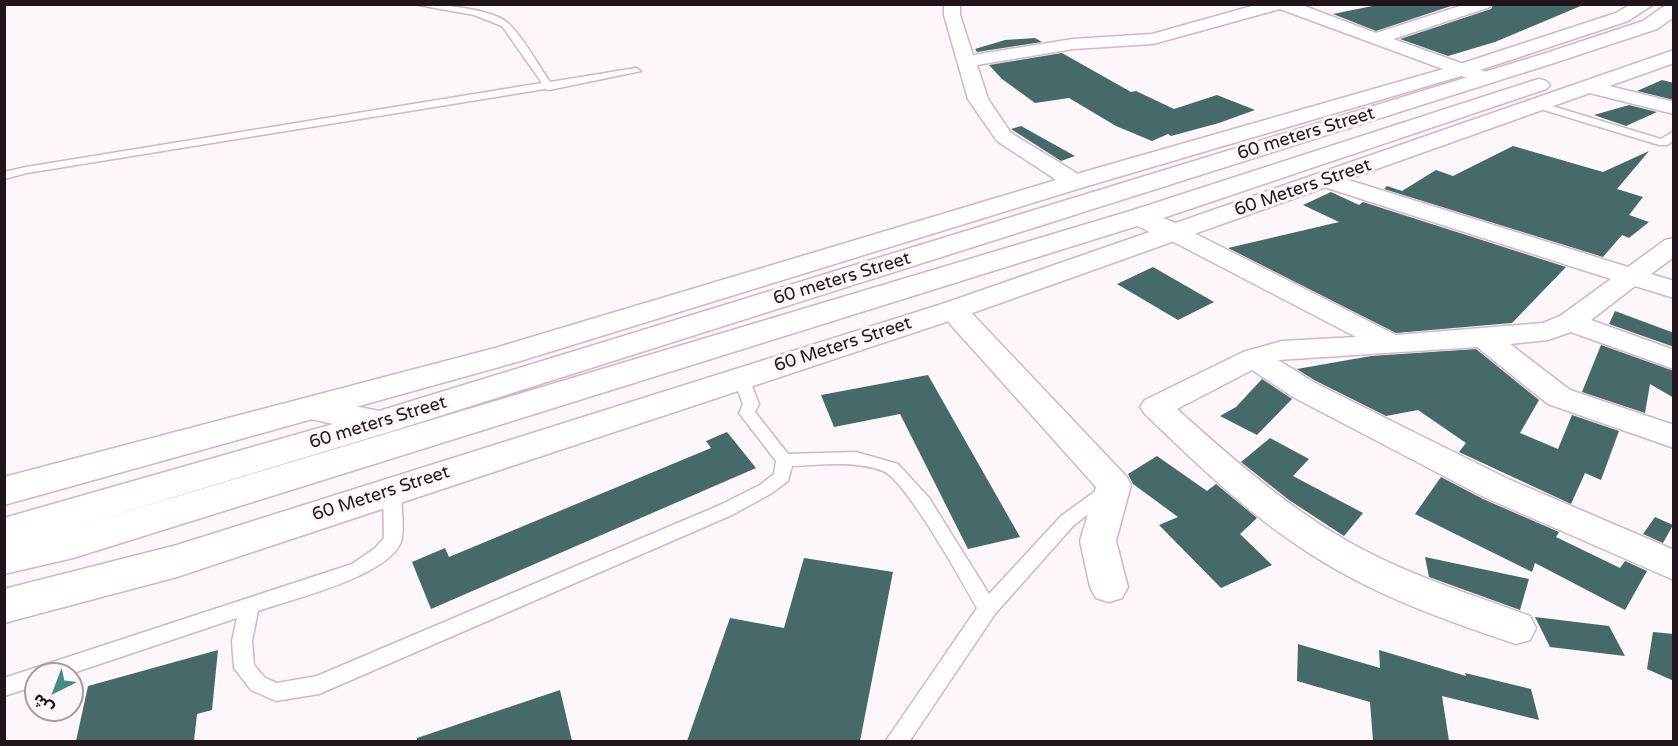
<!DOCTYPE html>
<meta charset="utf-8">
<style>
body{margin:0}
#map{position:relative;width:1678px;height:746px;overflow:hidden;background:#fdf6fa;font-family:"Varela Round","Noto Sans Arabic",sans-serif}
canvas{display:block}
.frame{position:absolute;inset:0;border:6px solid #20151c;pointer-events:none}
.north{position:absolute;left:24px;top:662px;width:60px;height:60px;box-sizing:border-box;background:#fdf6fa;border:2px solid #a59ca1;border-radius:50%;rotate:222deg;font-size:16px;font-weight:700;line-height:24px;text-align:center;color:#20151c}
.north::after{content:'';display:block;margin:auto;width:21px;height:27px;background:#448b85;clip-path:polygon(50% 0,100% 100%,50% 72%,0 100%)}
</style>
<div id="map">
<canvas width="1678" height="746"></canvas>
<div class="frame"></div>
<div class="north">ش</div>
</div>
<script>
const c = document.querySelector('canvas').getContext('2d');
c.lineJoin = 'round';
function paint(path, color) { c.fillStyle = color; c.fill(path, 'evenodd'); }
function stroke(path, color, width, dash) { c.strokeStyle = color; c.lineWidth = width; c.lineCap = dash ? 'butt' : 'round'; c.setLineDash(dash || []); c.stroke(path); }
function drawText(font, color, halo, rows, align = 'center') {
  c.font = font + ' "Varela Round",sans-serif'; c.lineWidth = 6; c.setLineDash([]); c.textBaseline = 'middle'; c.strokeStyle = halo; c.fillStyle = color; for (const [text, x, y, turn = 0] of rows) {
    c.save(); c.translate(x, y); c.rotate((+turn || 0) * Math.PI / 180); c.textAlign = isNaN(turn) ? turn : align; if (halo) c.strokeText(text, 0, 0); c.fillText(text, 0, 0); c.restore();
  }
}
paint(new Path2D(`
 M1382,4h75l-81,27 -43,-17z
 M1494,4l89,1 -88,37 -47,14 -48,-17 91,-30z
 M1035,38l7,4 -65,10 -2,-3 30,-9z
 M1062,53l69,39 5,-1 38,18 43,-14 38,15 -36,13 -48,13 -3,-2 -16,7 -36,-15 -47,-28 -34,5 -33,-24 -13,-14z
 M1662,80l12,3v17l-37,-9z
 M1629,105l28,7 -31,14 -32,-11z
 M1021,126l54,30 -14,5 -50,-32z
 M1513,146l90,26 46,-21 -32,38 26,8 -14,18 20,7 -20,16 -7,-3 -19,22 -219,-68 3,-3 15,5 34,-21 17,6z
 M1331,192l28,13 4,-3 203,65 -54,56 -116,10 -168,-85 111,-26 -36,-17z
 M1153,267l61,35 -36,18 -61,-36z
 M1615,311l59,22v14l-65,-23z
 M1601,345l73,26v27l-24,-14 -5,29 -63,-21z
 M1476,349l63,51 -19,33 38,16 14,-34 47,16 -18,49 -16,-7 -14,31 -112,-52 7,-9 -48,-33 -32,6 -70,-35 -26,-16 7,4 74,-13z
 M928,375l92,162 -52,12 -68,-135 -66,13 -13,-32z
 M1262,379l30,20 -35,36 -37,-19 16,-9z
 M727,432l29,36 -325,141 -19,-47 33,-14 4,9 262,-109 -5,-7z
 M1270,438l39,21 -16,17 70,37 -19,23 -55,-36 -48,-38z
 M1157,456l50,35 9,-7 41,34 -17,16 32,31 -51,23 -62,-63 19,-8 -45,-33 -5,-10z
 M1441,477l42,22 76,33 -3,5 64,31 5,-7 22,10 -22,39 -90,-47 -3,9 -117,-58z
 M1655,517l18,8 -10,18 -20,-9z
 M1425,557l104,22 -9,31 -91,-33z
 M804,558l89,14 -33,169h-173l43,-123 54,10z
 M1535,617l74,9 16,30 -75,-9z
 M1653,632l21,2v47l-27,-12z
 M1298,644l82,24 -1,-18 87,26 -1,-3 66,16 8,31 -97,-24 7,45h-76l-3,-39 -73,-21z
 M218,650l-6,60 -15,4 -3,27h-118l12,-55z
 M560,690l12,51h-155v-3z`), '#456a67');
const lane = new Path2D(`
 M413,4c22,0 81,4 96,20 16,16 28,39 41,58l86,-14 5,3 -92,19 -4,-1 -518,84 -23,6v-7l22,-5 516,-84 -40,-57 -28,-11z
 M1534,103h8l119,36 13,-8v9l-7,5h-8l-125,-38z
 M741,373l8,5 10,26 -4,8 33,42 68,-2 42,12 31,34 60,96 72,-78 40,-29 6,-2 6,2 3,4 -3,4 -40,31 -78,88 -86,128h-24l92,-134c-15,-26 -71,-128 -94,-137 -29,-11 -61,-6 -91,-5l-4,15 -16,12 -40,22 -413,179 -43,7 -25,-11 -17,-22 -2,-27 5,-23 -167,56h-34v12l-32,10v-18l348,-114 22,-15 10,-11 -1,-47 3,-4 6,-2 6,2 3,4c0,12 4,40 0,51 -14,35 -109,57 -143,69l-6,30 2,24 11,13 12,5 40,-7 403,-171 40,-20 14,-11 2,-13 -37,-48 4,-9 -10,-26z`);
const street = new Path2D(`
 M944,4h16v11l13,40 100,-16 79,-5 107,-30h40l77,29 90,-29h26l-2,3 -97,32 99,35 2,4 -2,4h-14l-198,-73 -127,35 -80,5 -96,16 11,34 23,34 72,44 3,5 -3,5 -8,2 -8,-2 -70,-46 -29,-42 -24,-84z
 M1589,81l85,21v12l-92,-23 -3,-4 3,-4z
 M1326,173l302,94 37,-27 9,-2v19l-23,17 23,7v17l-39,-12 -44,34 83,30v19l-103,-37 -23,8 -38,4 60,46 104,35v23l-126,-44 -71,-57 -199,13 37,23 193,96 166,71v30l-190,-83 -191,-100 -41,-27 -75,39c57,51 115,103 183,139 54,29 113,47 170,68l6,12 -6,12 -14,4c-69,-23 -142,-49 -204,-89 -62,-39 -115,-91 -167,-141l-5,-7 5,-7 98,-48 39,-11 74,-4 -190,-99 -3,-5 3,-5 9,-2 9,2 212,107 147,-12 17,-7 51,-37 -293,-94 -3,-5 3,-5z
 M953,302l10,2 163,172 5,9 -15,56 12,46 -6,11 -13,4 -13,-4 -6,-11 -10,-46 16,-54 -153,-171 -4,-6 4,-6z`);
const primary = new Path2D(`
 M1631,4h23l-26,17 -160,53 -384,113 -567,175 -513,143v-28l491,-129 571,-171 388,-111 162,-53z
 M1674,50v13l-710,253 -787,261 -173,46v-34l173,-44 765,-241z`);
const highway = new Path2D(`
 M1667,4h7v13l-17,12 -100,33 -1165,369 -324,98 1062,-318 402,-130 7,-2 7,2 4,4 -4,4 -383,129 22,9 4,6 -4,6c-18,4 -32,-6 -48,-13l-1064,332 -69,16v-56l329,-94 -35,-8 -5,-8 5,-8 12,-3 69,14 1164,-357 100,-33z`);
stroke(lane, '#d4b4c8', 3);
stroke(street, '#d4b4c8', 3);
stroke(primary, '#d4b4c8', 3);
stroke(highway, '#d4b4c8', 3);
paint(lane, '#fff');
paint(street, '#fff');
paint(primary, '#fff');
paint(highway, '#fff');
drawText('18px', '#20151c', '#fdf6fa', [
 ["60 meters Street",1306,134,-17],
 ["60 Meters Street",1303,188,-19],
 ["60 meters Street",842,279,-17],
 ["60 Meters Street",843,345,-18],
 ["60 meters Street",378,423,-17],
 ["60 Meters Street",381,494,-18]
]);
</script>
